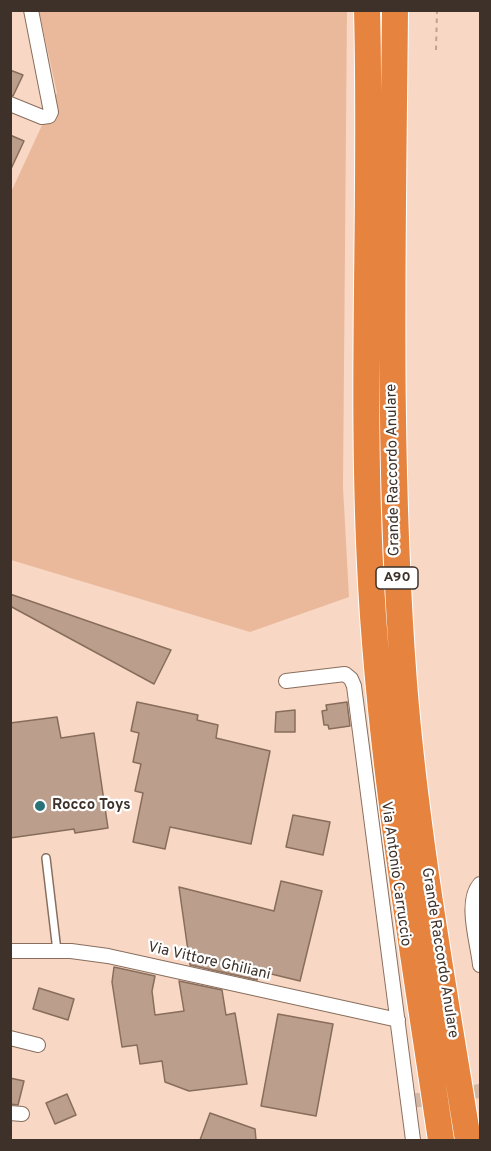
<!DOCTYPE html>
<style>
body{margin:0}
#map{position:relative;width:491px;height:1151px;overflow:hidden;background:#f8d8c5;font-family:Overpass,sans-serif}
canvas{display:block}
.frame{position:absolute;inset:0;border:12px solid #3d312a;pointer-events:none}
</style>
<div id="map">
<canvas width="491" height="1151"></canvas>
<div class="frame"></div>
</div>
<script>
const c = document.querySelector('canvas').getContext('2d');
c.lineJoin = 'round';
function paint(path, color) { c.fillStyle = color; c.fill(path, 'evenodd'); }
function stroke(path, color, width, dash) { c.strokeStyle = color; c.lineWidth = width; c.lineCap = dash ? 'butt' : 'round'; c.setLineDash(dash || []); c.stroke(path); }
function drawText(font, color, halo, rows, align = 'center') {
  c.font = font + ' Overpass,sans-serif'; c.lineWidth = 4.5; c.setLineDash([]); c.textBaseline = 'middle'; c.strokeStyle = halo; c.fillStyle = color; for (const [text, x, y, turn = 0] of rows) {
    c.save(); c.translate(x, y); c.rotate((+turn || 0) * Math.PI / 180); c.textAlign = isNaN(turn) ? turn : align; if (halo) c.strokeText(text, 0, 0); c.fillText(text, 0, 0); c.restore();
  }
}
paint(new Path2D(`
 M39,11h308l-4,476 6,110 -99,35 -239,-72v-368l46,-99z`), '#eab99b');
const building = new Path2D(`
 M10,70l13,5 -10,21 -3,-1z
 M10,135l14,6 -14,30z
 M10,594l161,56 -17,34 -144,-78z
 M137,702l61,13 -1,5 21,5 -2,13 54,13 -19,93 -81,-17 -5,22 -32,-7 10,-49 -8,-2 6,-27 -8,-2 6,-29 -8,-2z
 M347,702l3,24 -21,3 -1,-4h-4l-2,-14 5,-1 -1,-5z
 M295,710v22h-20l1,-20z
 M57,717l4,21 33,-5 14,95 -33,5 -1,-4 -64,9v-115z
 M293,815l37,7 -7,33 -37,-8z
 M281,881l41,10 -22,90 -41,-10 -2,9 -67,-15 -11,-78 95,24z
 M114,967l41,9 -3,15 3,24 29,-4 -5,-30 43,9 4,25 9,-2 12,71 -58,7 -24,-9 -3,-21 -22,3 -3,-19 -15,2 -10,-65z
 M39,988l35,11 -6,21 -35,-11z
 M278,1014l55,10 -17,92 -55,-10z
 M10,1078l14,3 -6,24 -8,-1z
 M67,1094l9,21 -21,9 -9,-21z
 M210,1113l45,16 1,11h-56z`);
paint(building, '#bc9e8c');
stroke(building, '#886d5c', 1.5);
stroke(new Path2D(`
 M412,1101l68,-10`), '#d3b7a6', 14, [14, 7]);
const lane = new Path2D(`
 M46,858l11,93`);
const street = new Path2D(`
 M10,104l32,13 7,-1 2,-4 -20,-102
 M286,681l59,-7 6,5 3,7 59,454
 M480,884c-16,18 -2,59 0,81
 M10,951h61l37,5 290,64
 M10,1038l28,7
 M10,1113l12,1`);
const highway = new Path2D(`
 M367,10c5,185 -6,369 3,554 9,194 43,385 71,576
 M395,10c-2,225 -8,449 9,673 12,153 40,306 64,457`);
stroke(lane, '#896e5d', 10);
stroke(street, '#896e5d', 16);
stroke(highway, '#fff', 28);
stroke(new Path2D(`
 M436,50l1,-40`), '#bca293', 2, [4.5, 4.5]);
stroke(lane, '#fff', 7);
stroke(street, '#fff', 14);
stroke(highway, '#e6843f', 26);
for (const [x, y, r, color] of [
 [40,806,6,"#287278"]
]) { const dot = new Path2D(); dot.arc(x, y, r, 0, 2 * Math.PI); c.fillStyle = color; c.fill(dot); stroke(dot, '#fff', 2); }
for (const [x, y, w] of [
 [397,578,42]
]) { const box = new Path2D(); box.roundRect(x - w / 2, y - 11, w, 22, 4.5); c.fillStyle = '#fff'; c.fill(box); stroke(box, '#3d312a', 1.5); }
drawText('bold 14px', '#3d312a', null, [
 ["A90",397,578]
]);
drawText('15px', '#3d312a', '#fff', [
 ["Grande Raccordo Anulare",394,470,-91],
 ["Via Antonio Carruccio",395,874,82],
 ["Grande Raccordo Anulare",439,953,81],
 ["Via Vittore Ghiliani",209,962,13]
]);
drawText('bold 15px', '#3d312a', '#fff', [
 ["Rocco Toys",52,806]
], 'left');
</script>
